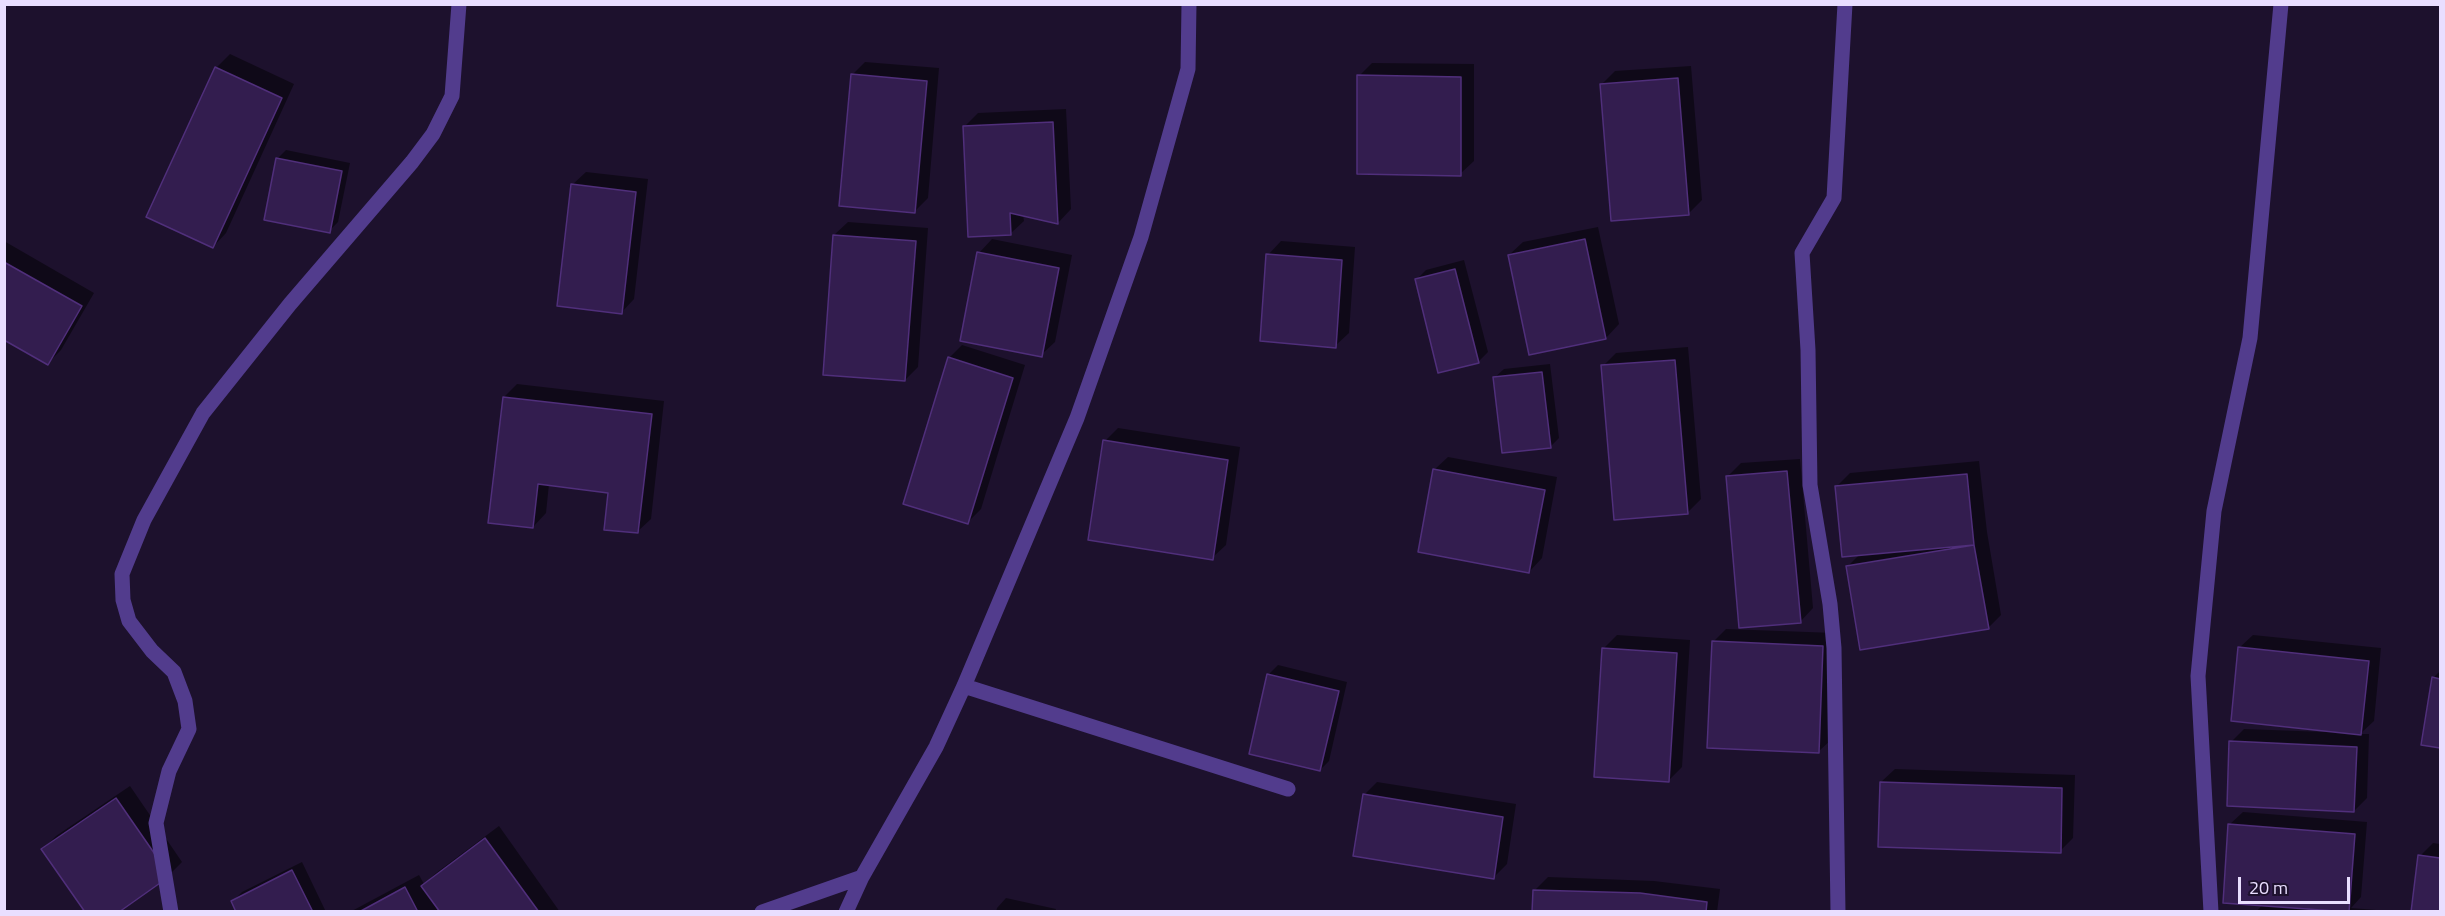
<!DOCTYPE html>
<style>
body{margin:0}
#map{position:relative;width:2445px;height:916px;overflow:hidden;background:#1d112d;font-family:"Titillium Web",sans-serif}
canvas{display:block}
.frame{position:absolute;inset:0;border:6px solid #e9deff;pointer-events:none}
.scale{position:absolute;left:2238px;top:877px;width:112px;height:27px;box-sizing:border-box;border:3px solid #e9deff;border-top:0;padding-left:8px;font-size:18px;line-height:21px;white-space:nowrap;color:#e9deff;-webkit-text-stroke:4px #1d112d;paint-order:stroke}
</style>
<div id="map">
<canvas width="2445" height="916"></canvas>
<div class="frame"></div>
<div class="scale">20 m</div>
</div>
<script>
const c = document.querySelector('canvas').getContext('2d');
c.lineJoin = 'round';
function paint(path, color) { c.fillStyle = color; c.fill(path, 'evenodd'); }
function stroke(path, color, width, dash) { c.strokeStyle = color; c.lineWidth = width; c.lineCap = dash ? 'butt' : 'round'; c.setLineDash(dash || []); c.stroke(path); }
paint(new Path2D(`
 M230,54l64,30 -68,149 -13,14 -65,-30 68,-149z
 M865,62l74,6 -11,130 -13,13 -63,-136z
 M1372,63l102,1v97l-14,13 -101,-98z
 M1691,66l11,134 -13,13 -88,-128 14,-14z
 M1066,109l5,100 -13,14 -35,-8 1,6 -14,13 -46,-107 14,-14z
 M286,150l64,13 -12,59 -9,9 -52,-72z
 M586,172l62,7 -14,120 -13,14 -49,-128z
 M848,222l80,6 -10,139 -13,13 -71,-145z
 M1598,227l21,97 -13,14 -75,15 -22,-98 14,-13z
 M992,239l80,16 -17,87 -14,13 -62,-102z
 M4,241l90,52 -33,57 -13,13 -44,-25z
 M1281,241l74,6 -6,86 -14,13 -67,-91z
 M1464,260l24,92 -9,9 -62,-82 9,-9z
 M962,345l63,20 -44,144 -13,13 -19,-164z
 M1688,347l13,152 -13,13 -85,-146 13,-13z
 M1550,364l9,74 -9,9 -56,-69 10,-9z
 M517,384l147,17 -13,118 -14,13 -27,-41 -61,-7 -3,29 -13,14 -29,-130z
 M1118,428l122,19 -14,98 -14,13 -107,-117z
 M1448,457l109,20 -15,81 -13,14 -95,-102z
 M1800,459l13,149 -13,14 -72,-146 13,-13z
 M1979,461l8,71 14,83 -13,13 -141,-61 13,-13 -23,-68 13,-13z
 M1726,629l109,4 -3,106 -14,13 -105,-110z
 M1617,635l73,5 -8,127 -13,13 -66,-131z
 M2253,635l128,13 -7,73 -14,13h9l-2,64 -13,13 -123,-69 13,-13 81,3v-2l-86,-82z
 M1278,665l69,17 -18,79 -9,9 -70,-17 19,-79z
 M2440,671v76l-18,-4 11,-65z
 M1895,769l180,6 -2,63 -13,13 -179,-69z
 M1377,782l139,22 -9,60 -13,13 -130,-82z
 M130,786l52,76 -13,13 -126,-26 13,-13z
 M2243,812l124,10 -6,75 -10,11 50,4h-145l7,-8 -34,-79z
 M499,826l61,86h-118l-6,-8 -1,1 3,7h-88l69,-37 5,9 12,-11z
 M2433,843l7,1v68h-27l7,-56z
 M302,862l24,50h-88l-5,-11 9,-9z
 M1548,877l106,4 66,8 -3,23h-183v-21z
 M1006,898l50,11 -1,3h-59l1,-4z`), '#0007');
const building = new Path2D(`
 M215,67l67,31 -69,150 -67,-31z
 M851,74l76,7 -12,132 -76,-7z
 M1357,75l104,2v99l-104,-2z
 M1678,78l11,137 -78,6 -11,-137z
 M1053,122l5,102 -48,-11 1,22 -43,2 -5,-111z
 M276,158l66,13 -12,62 -66,-13z
 M571,184l65,8 -14,122 -65,-8z
 M833,235l83,6 -11,140 -82,-6z
 M1585,239l21,100 -77,16 -21,-100z
 M977,252l82,16 -17,89 -82,-16z
 M1266,254l76,6 -6,88 -76,-7z
 M4,262l78,44 -34,59 -44,-25z
 M1455,269l24,94 -41,10 -23,-94z
 M948,357l65,21 -45,146 -65,-20z
 M1675,360l13,154 -74,6 -13,-155z
 M1542,372l9,76 -49,5 -9,-76z
 M503,397l149,17 -14,119 -34,-3 4,-37 -70,-9 -5,44 -45,-5z
 M1103,440l125,20 -15,100 -125,-20z
 M1433,469l112,21 -16,83 -111,-21z
 M1787,471l14,152 -62,5 -13,-152z
 M1967,474l7,71 -132,12 -7,-71z
 M1974,545l15,84 -129,21 -14,-84z
 M1712,641l111,5 -4,107 -112,-5z
 M2238,647l131,14 -8,74 -130,-14z
 M1602,648l75,5 -8,129 -75,-5z
 M1267,674l72,17 -19,80 -71,-17z
 M2432,677l8,2v69l-19,-3z
 M2229,741l128,6 -3,65 -127,-6z
 M1880,782l182,6 -1,65 -183,-6z
 M1363,794l140,23 -9,62 -141,-23z
 M116,798l54,78 -51,36h-34l-44,-63z
 M2228,824l127,10 -6,78 -126,-9z
 M485,838l54,74h-99l-19,-26z
 M2418,855l22,3v54h-29z
 M292,870l21,42h-77l-5,-11z
 M405,887l13,25h-59z
 M1533,890l107,3 67,9 -1,10h-174z`);
paint(building, '#331d4f');
stroke(building, '#502f7b', 1.5);
stroke(new Path2D(`
 M964,686l324,103
 M171,912l-15,-89 13,-52 20,-42 -4,-28 -11,-29 -22,-21 -23,-30 -6,-21 -1,-26 22,-54 59,-107 87,-109 122,-142 21,-28 19,-38 7,-92
 M762,912l100,-35
 M846,912l16,-35 74,-130 28,-61 113,-268 64,-181 47,-168 1,-65
 M1838,912l-4,-264 -4,-44 -20,-119 -2,-135 -6,-97 32,-55 11,-194
 M2211,912l-13,-236 16,-165 36,-173 31,-334`), '#523c8d', 15);
</script>
